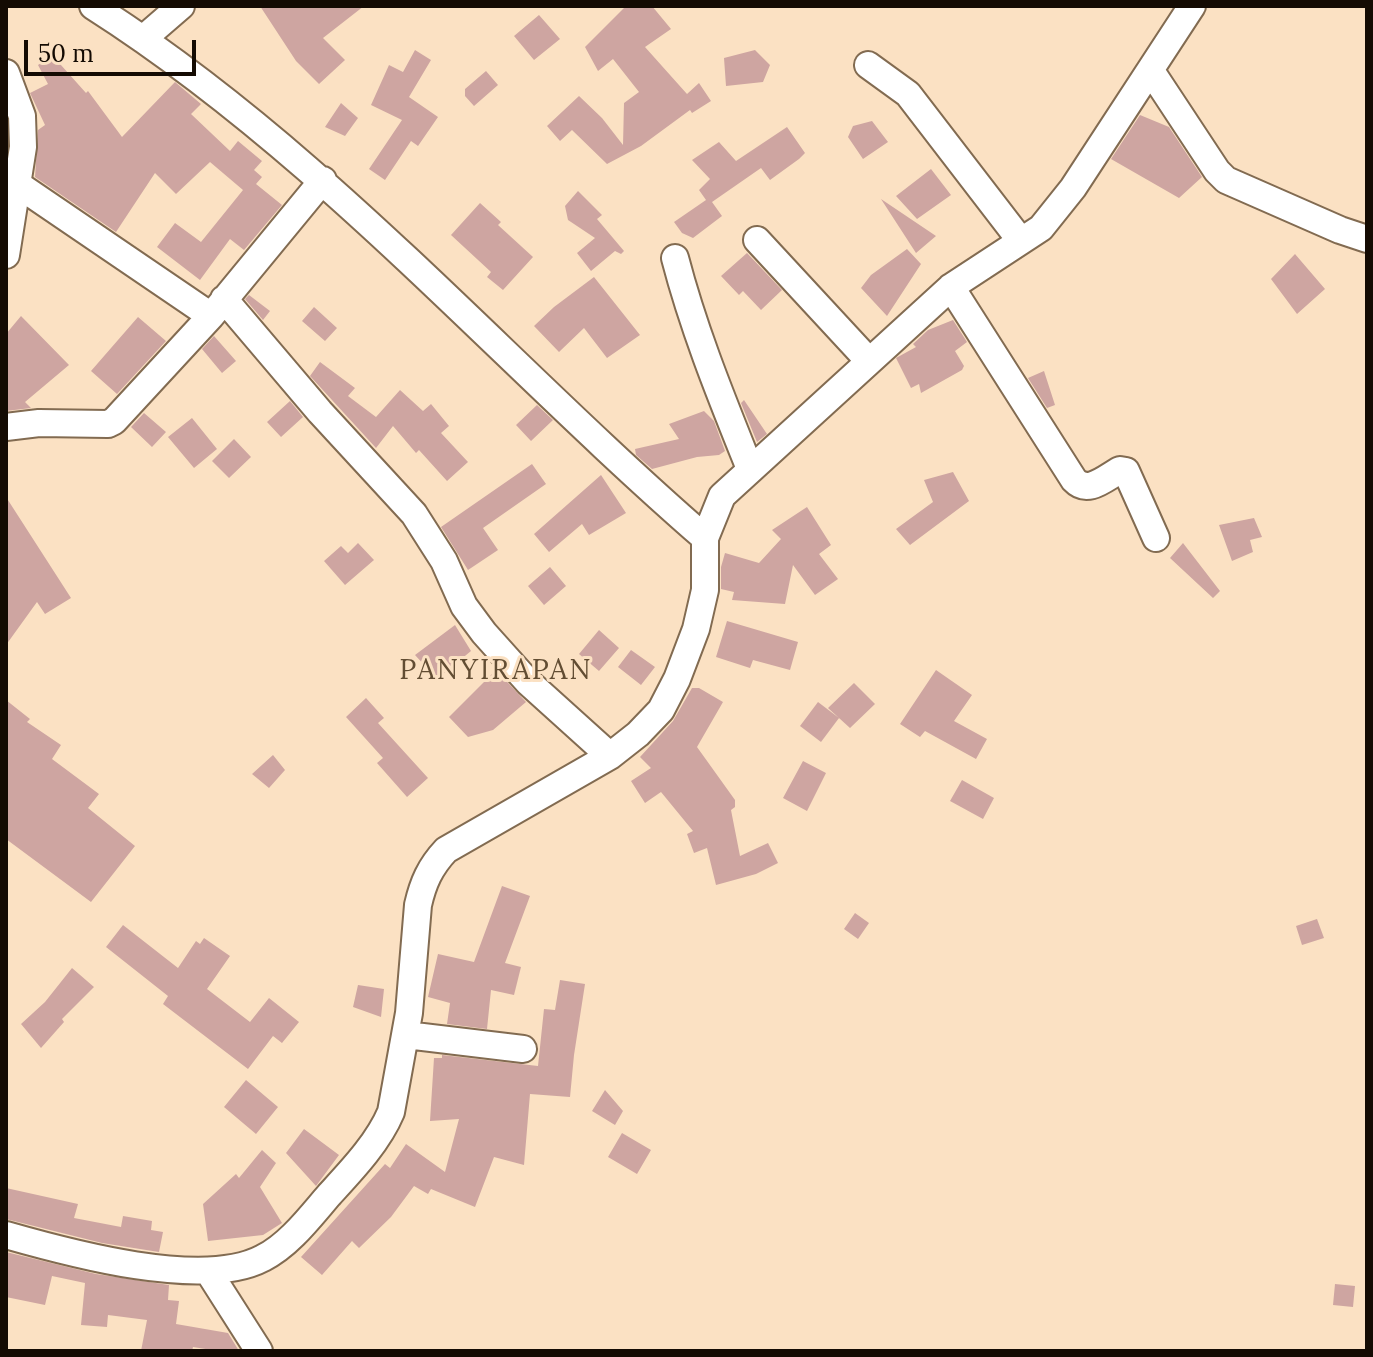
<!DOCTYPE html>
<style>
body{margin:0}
#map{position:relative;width:1373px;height:1357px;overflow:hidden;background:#fbe1c3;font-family:Lora,serif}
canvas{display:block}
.frame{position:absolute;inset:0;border:8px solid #140b03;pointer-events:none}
.scale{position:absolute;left:24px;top:40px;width:172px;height:36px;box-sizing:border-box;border:4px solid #140b03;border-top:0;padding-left:10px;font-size:24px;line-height:28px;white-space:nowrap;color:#140b03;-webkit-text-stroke:6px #fbe1c3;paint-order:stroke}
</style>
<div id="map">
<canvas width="1373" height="1357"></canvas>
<div class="frame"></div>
<div class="scale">50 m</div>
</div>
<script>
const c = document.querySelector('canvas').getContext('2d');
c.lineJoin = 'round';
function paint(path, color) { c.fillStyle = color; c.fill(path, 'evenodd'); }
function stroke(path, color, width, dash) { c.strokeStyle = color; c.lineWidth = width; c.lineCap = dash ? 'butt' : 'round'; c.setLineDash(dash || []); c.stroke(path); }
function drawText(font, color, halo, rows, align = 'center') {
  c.font = font + ' Lora,serif'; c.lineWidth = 6; c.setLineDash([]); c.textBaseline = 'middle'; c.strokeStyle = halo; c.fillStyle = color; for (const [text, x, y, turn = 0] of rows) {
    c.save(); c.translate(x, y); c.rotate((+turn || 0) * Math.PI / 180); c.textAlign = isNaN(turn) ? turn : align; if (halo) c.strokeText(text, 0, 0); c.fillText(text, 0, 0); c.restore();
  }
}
paint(new Path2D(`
 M260,6h104l-41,32 22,22 -26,24 -23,-23z
 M626,6h26l19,23 -26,18 42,47 12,-11 12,18 -19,12 -2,-3 -49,36 -34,18 -35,-34 -12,11 -13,-15 32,-30 23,22 21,27 1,-42 15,-11 -26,-33 -15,12 -13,-24z
 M539,15l21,24 -26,21 -20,-24z
 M415,50l16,10 -22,37 29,20 -20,29 -7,-5 -26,39 -16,-11 33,-49 -31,-15 18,-40 14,7z
 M755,50l15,15 -7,17 -37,4 -2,-28z
 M52,55l34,38 2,-2 34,46 53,-55 26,22 -10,10 39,37 8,-10 24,20 -8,9 8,7 -6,7 26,21 -38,45 -14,-11 -30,41 -43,-33 18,-24 26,19 42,-52 -33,-28 -34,32 -21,-21 -39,59 -81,-55 3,-47 7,-5 -15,-32 18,-9 -10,-19z
 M486,71l12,14 -24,21 -9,-10v-7z
 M341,103l17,15 -13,18 -20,-9z
 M1140,115l29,12 33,50 -23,21 -68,-39z
 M872,121l16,21 -25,17 -15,-22 5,-11z
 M787,127l18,26 -6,6 -29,21 -9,-12 -49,34 10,14 -29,22 -11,-5 -8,-11 32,-22 -7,-10 11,-11 -18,-19 27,-18 17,19z
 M931,169l20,26 -34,24 -21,-23z
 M578,191l24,24 -5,4 27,32 -3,3 -6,-3 -24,20 -14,-18 18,-15 -27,-18 -3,-14z
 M881,199l55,37 -20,17z
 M480,203l21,19 -3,3 35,32 -30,33 -16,-13 4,-5 -40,-37z
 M907,249l14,15 -34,52 -26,-28 10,-13z
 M747,253l35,37 -21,20 -18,-19 -4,4 -18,-19z
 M1295,254l30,35 -28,25 -26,-35z
 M594,277l46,58 -33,23 -23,-30 -25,24 -25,-26 20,-19z
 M249,295l21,16 -7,9 -18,-21z
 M314,307l23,21 -12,13 -23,-20z
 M21,316l48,49 -44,37 6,6 -25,3v-77z
 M138,317l28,24 -49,53 -26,-23z
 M953,320l14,22 -12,9 9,15 -2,4 -41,23 -2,-9 -8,4 -15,-30 20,-11 -3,-3 15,-14z
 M214,336l22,25 -14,12 -20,-24z
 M320,362l35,26 -7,8 28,21 24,-27 23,21 8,-7 18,22 -8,7 27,29 -21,19 -28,-31 -3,3 -23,-27 -17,22 -66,-72z
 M1044,371l11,34 -8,3 -19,-30z
 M744,400l23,34 -10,8 -16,-39z
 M290,401l13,16 -22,20 -14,-15z
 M537,405l16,15 -22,21 -15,-16z
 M704,411l10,10 11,30 -6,4 -22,2 -45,12 -16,-14 -1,-6 44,-10 -10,-15z
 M144,413l22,19 -14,15 -21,-20z
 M192,418l25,31 -23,19 -26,-31z
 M234,439l17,18 -22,21 -17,-17z
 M532,464l14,20 -63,44 15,22 -30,20 -27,-43z
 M953,472l16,29 -59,44 -14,-16 37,-27 -9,-22z
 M601,475l25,38 -37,22 -7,-11 -33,28 -15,-18z
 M6,497l65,101 -26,16 -8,-12 -31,43z
 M807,507l24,38 -12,9 19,25 -23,16 -22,-30 -8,39 -53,-4 2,-8 -13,-3v-22l4,-14 34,10 22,-24 -9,-9z
 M1254,518l8,19 -12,3 3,12 -21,9 -13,-36z
 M358,543l16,17 -29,25 -21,-24 17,-15 7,7z
 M1183,543l37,48 -7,7 -43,-40z
 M550,567l16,19 -22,19 -16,-19z
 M727,621l71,21 -8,28 -37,-10 -3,8 -34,-11z
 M455,625l16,26 -34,28 -22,-24z
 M599,630l20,18 -20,23 -20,-17z
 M631,650l24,17 -14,18 -23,-18z
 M496,670l30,32 -33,28 -25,7 -19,-20z
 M936,670l36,25 -18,26 33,18 -11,20 -51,-28 -5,6 -20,-13z
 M854,683l21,21 -25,24 -22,-20z
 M692,688h7l24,14 -26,45 38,53v7l-4,3 9,46 28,-13 10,20 -22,11 -40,11 -9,-37 -13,5 -7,-19 6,-3 -32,-39 -16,11 -14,-22 20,-13 -11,-11 33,-36z
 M366,698l18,20 -6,5 50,55 -21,19 -30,-34 6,-5 -37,-41z
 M6,700l24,19 -3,3 34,23 -9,14 47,35 -11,14 47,38 -44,56 -85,-63z
 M818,702l21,16 -18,24 -21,-16z
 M273,755l12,15 -16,18 -17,-14z
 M803,761l23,12 -19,38 -24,-13z
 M962,780l32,18 -11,21 -33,-18z
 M502,886l28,10 -25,67 16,4 -7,28 -23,-5 -4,39 -40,-5 3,-21 -22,-6 10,-43 36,8z
 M855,913l14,10 -11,16 -14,-10z
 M1317,919l7,19 -22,7 -6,-19z
 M123,925l55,43 18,-27 4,3 4,-6 26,18 -23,33 43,33 19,-24 30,24 -17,21 -9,-7 -25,33 -85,-65 5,-8 -62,-49z
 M72,968l22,19 -32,32 2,3 -23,26 -20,-24 24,-22z
 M560,980l25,4 -11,71 -4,42 -40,-3 -6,71 -30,-8 -19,50 -44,-18 -3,5 -14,-8 -23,31 -32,31 -7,-7 -30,34 -21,-18 84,-93 5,4 16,-24 39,28 14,-53 -29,2 4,-63h8v-3l96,11 6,-57 11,1z
 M358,985l26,4 -3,28 -28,-10z
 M246,1080l32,27 -22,27 -32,-27z
 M605,1090l18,21 -8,14 -23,-14z
 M304,1129l35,26 -23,31 -30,-33z
 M622,1133l29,17 -14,24 -29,-17z
 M262,1150l14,13 -16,24 22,36 -19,12 -55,6 -5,-37 33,-30 3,4z
 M6,1188l72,16 -4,14 47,9 2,-11 29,5 -1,9 12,2 -4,20 -57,-9 -96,-24z
 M6,1252l90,22 73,11 -1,15 11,1 -3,23 52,9 11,18h-21l-25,-4 -1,4h-51l6,-31 -39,-5 -1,12 -26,-2 4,-42 -33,-7 -7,29 -39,-8z
 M1335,1284l20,2 -2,21 -20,-2z`), '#cea5a1');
const minor = new Path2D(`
 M93,6c229,146 408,355 612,532
 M144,38l37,-32
 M868,65l40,29 113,147
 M1151,71l66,100 9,9 114,50 27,9
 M6,73l16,43 1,31 -17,108
 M17,184l194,132 112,-136
 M757,240l112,121
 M675,258c19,73 47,141 75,211
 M951,287l123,193c14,15 31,-2 46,-10l6,1 30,67
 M224,299l96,113 94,102 30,47 20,45 20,27 44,49 82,74
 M6,427l33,-4 69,1 6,-3 97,-105
 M406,1035l117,14
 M6,1235c63,18 197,55 257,23 26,-13 47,-41 66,-63 22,-24 49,-52 62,-83l18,-99 9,-108c5,-22 12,-38 28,-55l164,-94 28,-22 23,-24 16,-31 19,-50 9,-39v-52l17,-42 229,-209 90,-59 32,-40 119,-182
 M208,1271l51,80`);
stroke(minor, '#826b51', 30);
stroke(minor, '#fff', 26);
c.letterSpacing = '2px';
drawText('28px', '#624d33', '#fbe1c3', [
 ["PANYIRAPAN",496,671]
]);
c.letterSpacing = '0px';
</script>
